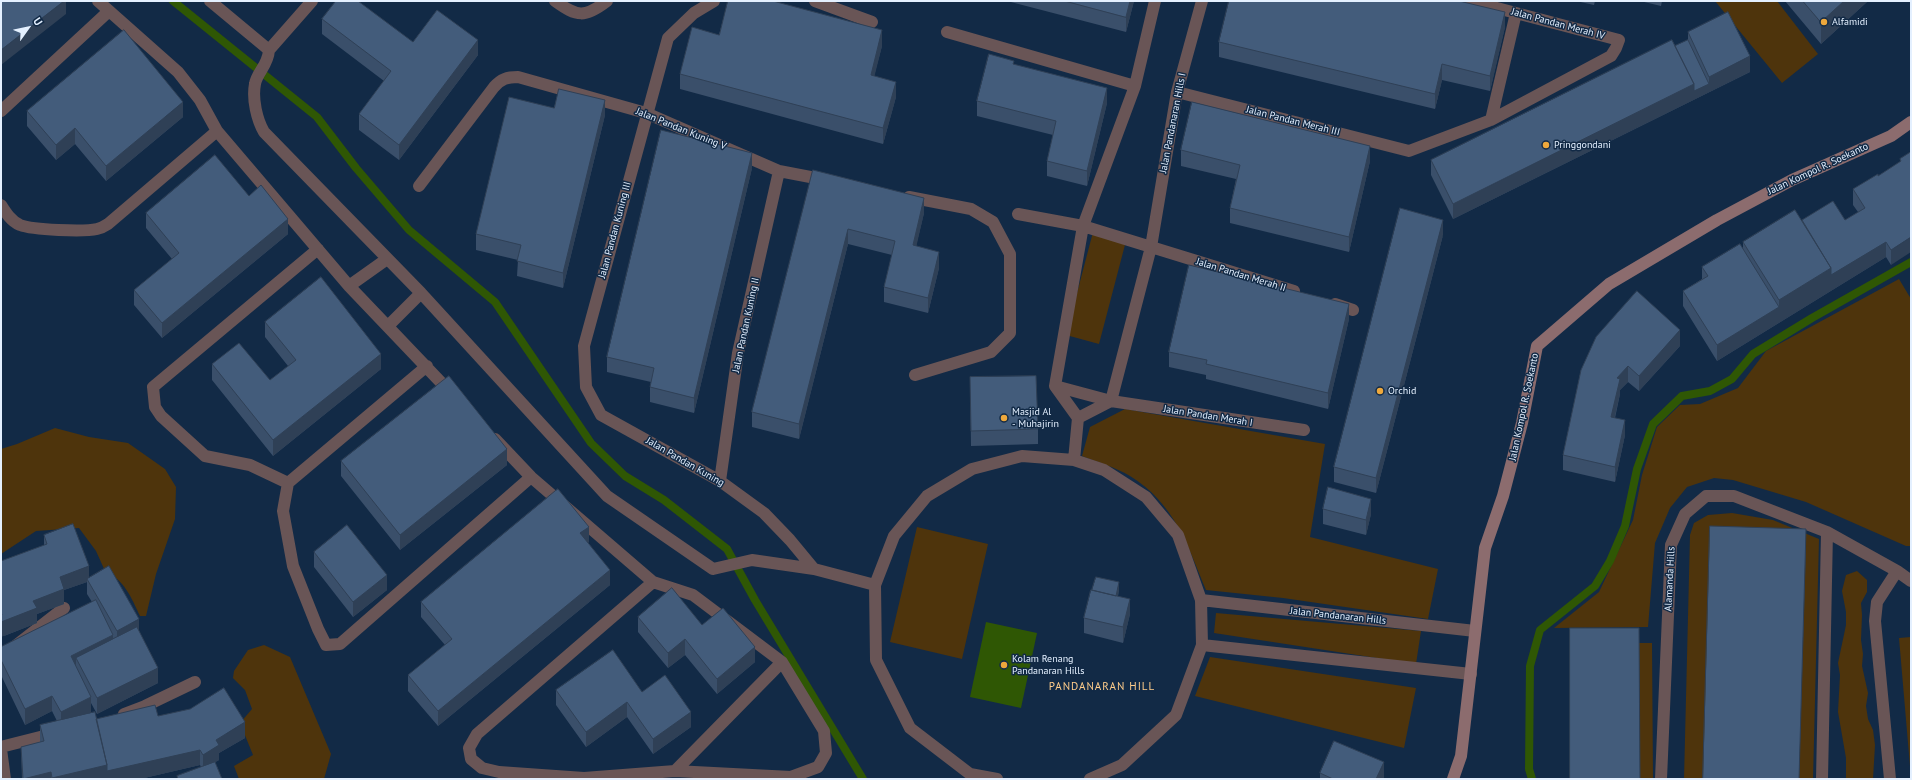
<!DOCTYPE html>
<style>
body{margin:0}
#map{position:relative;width:1912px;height:780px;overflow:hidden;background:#122a46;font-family:"PT Sans",sans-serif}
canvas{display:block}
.frame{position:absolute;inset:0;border:2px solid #e4f0ff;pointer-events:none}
.north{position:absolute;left:8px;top:8px;width:40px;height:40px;-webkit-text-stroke:3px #122a46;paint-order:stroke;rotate:57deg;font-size:11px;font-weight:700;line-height:16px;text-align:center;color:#e4f0ff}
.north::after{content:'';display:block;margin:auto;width:14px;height:18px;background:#e4f0ff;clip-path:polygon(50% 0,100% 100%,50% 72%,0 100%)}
</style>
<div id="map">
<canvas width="1912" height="780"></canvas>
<div class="frame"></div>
<div class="north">U</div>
</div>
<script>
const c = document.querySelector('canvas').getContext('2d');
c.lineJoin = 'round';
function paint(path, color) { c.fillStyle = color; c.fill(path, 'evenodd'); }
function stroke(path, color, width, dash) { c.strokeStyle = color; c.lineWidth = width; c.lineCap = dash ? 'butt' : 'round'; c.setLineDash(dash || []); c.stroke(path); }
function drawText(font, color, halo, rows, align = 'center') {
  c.font = font + ' "PT Sans",sans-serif'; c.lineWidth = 3; c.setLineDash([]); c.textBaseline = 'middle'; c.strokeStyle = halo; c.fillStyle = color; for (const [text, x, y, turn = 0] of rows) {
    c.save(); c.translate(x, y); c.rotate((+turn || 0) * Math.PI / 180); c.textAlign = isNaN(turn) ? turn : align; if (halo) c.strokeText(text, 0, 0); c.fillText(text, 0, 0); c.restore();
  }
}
paint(new Path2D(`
 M1715,1h62l41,53 -36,29z
 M1093,232l33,9 -27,103 -33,-9z
 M1899,279l12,20v247h-5l-100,-44 -73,-22 -19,-2 -27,9 -17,21 -15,35 -7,84 -94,1 45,-36 34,-72 9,-45 15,-48 23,-22 20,-1 38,-16 28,-37z
 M1125,409l200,35 -15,93 128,32 -10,50 -145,-21 -77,-8c-19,-46 -32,-87 -76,-114 -15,-9 -33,-14 -48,-20l8,-29z
 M55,428l34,9 39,6 37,26 11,18 -1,32 -19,55 -10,42h-6c-9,-19 -15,-35 -35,-45l-9,-20 -17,-23 -43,3 -35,23v-105l16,-5z
 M1732,513l41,7 46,19 -6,240h-14l5,-189 -101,189h-19l6,-244 4,-12 14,-8z
 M917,527l71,17 -26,115 -72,-17z
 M1857,571l10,9v12l-6,11 1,12 -1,25 2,14 -1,12 6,27 -2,13 2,13 5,11 2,15 -2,34h-27v-21l-8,-46 2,-37 -2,-12 8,-38v-13l-4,-21 4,-16z
 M1216,613l205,18 -5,33 -202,-31z
 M1911,637v141l-12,-140z
 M1639,643h13l1,136h-13z
 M264,645l26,12 41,97 -7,25h-85l-5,-13 19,-11 -13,-32 12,-14 -7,-19 -12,-12 1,-7 14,-21z
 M1210,657l206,31 -12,60 -209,-52z`), '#4e340c');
paint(new Path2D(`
 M986,622l51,11 -16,75 -51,-11z`), '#2f5704');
stroke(new Path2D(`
 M173,1l144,116 39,51 53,62 86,72 96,141 34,33 39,24 63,49 28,51 108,179
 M1532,779l-3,-10 1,-103 10,-36 55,-44 15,-25 15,-35 12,-57 16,-45 29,-28 28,-5 22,-12 21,-25 59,-36 99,-56`), '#2f5704', 8);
stroke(new Path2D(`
 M98,1l80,71 22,28 17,31 132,155 103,108
 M210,1l59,49
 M312,1l-43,49c-1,16 -12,22 -14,34 -3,15 2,36 9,48l157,161 186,203 106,73 39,-9 62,9 61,16
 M555,1c22,16 30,17 52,0
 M714,1l-20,12 -26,25 -84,308 2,41 15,28 119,66 44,32 26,27 24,29
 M815,1l57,21
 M1155,1l-20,85 -52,140 211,65
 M947,32l188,54
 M1177,92l232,59 82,-31 120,-64 5,-8 3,-8 -149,-39
 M1,111l108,-100
 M1491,120l25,-107
 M419,186l75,-99c7,-8 13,-10 24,-10l128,36 133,58 47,9
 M909,197l62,12 22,13 17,32v79l-19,19 -76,23
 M1,205c5,8 10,16 19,20 13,5 64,7 77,4 4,-1 8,-3 11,-5l109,-93
 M1018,214l65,12 -28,160 23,32
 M318,249l-165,138 2,20 6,9 44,40 45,9 38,18 139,-117
 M349,286l38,-27
 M1335,304l18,6
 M388,326l33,-33
 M1055,386l56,15 193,29
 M1078,418l33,-17 40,-154 26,-155 25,-91
 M495,439l36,38 122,105 40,13 89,67 42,69 2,22 -8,14 -27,10 -116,-6 -91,7 -85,-6 -17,-4 -11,-9 -2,-11 8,-14 176,-152
 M1074,460l4,-42
 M720,481l18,-128 41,-182
 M288,483l-5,28 10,55 25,63 8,16 14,-1 191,-167
 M1201,600l274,31
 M1202,645l269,29
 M1,657l63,-49
 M124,714l21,-8 50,-24
 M1,747l55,-14
 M1,749l4,30
 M675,771l107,-109
 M997,779l-27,-5 -60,-46 -34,-68 -1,-75 19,-49 33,-40 45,-27 50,-13 52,4 30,10 42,27 32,38 23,65 1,45 -26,70 -54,50 -32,14
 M1661,779l10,-234 14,-31 21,-18h28l93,36 70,39 14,10
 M1822,779l5,-247
 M1890,779l-15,-158 2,-19 20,-31`), '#695556', 12);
stroke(new Path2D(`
 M1453,779l8,-23 24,-208 18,-52 19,-73 15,-77 72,-62 108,-64 75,-40 99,-44 20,-14`), '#8c6c6e', 12);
paint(new Path2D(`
 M1007,1h127l-8,31z
 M1576,1h19l-1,4z
 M1640,1h22l-1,5z
 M1785,1h83l-47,43z
 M322,19l91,23 65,13 -79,105 -40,-30v-16l25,-33 -62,-47z
 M1505,27l-15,64 -48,-11 -7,29 -216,-52v-15z
 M1688,32l62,40 -297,147 -22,-44v-15l257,-120z
 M719,35l163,11 -8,30 22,21 -13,47 -203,-55v-15z
 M1014,64l93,39 -20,83 -40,-10v-15l6,-26 -76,-19v-15z
 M554,108l51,7 -42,173 -46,-12 1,-16 -42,-10v-16z
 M27,111l156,6 -77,64 -31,-37 -19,16 -29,-34z
 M1181,150l189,11 -21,91 -119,-29v-15l6,-29 -55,-13z
 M1911,152l-20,113 -5,-8 -169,104 -34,-55v-15l19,-12v-12l41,-18v-7l59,-22h43l13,-8 -5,-7v-16l25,-13 22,-14v-3z
 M752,168l-58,245 -44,-11v-15l1,-5 -44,-10v-15z
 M813,170l111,43 -8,33 23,22 -11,45 -44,-11v-15l8,-32 -44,-11 -49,195 -47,-12v-15z
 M249,196l39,38 -126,104 -28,-33v-15l38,-31 -26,-31v-15z
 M1443,235l-67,258 -42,-11v-15z
 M1349,319l-21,90 -122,-30v-4l-37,-8v-15z
 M265,322l116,47 -108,87 -61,-76v-16l58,16 18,-14 -23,-29z
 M1680,346l-41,45 -11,-9 -8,8v4l-5,24 10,17 -10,47 -52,-12v-15l18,-85z
 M970,377l68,52v15l-67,2z
 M341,461l166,4 -107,85 -59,-74z
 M1323,509l48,5 -5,21 -43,-11z
 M44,535l45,43 50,53 19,52 -61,31 -6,-11v9l-3,2 8,5 62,-3 87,22 -26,15v7l-4,2 7,17h-45v-3l24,-9 -1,-2 -60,14h-118l-1,-32 19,-5v-17l17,-4 -5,-10 -27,14 -24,-50v-28l91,-45 -5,-8v-12l-23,8v14l-27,10v9l-33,13 40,-91z
 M588,542l22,43 -172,141 -30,-35v-16l37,-30 -24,-28v-15l168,-60z
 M314,552l73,38 -34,27 -39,-50z
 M1092,590h27l-1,6 12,18 -7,29 -39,-10v-15z
 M638,617l64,8 53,37 -38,32 -32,-39 -17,13 -30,-36z
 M556,690l86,2 49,35 -38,27 -26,-37 -41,30 -30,-42z
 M1320,773l64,4 -1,2h-63z`), '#3a4f6a');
paint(new Path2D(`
 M64,1h2v13l-65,51v-15z
 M1130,1h4l-8,31v-15z
 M1844,1h24l-47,43v-22z
 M1505,12v15l-15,64v-15z
 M882,30v16l-11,44v-15z
 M478,40v15l-79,105v-15z
 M1750,56v16l-297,147v-15l241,-120h15v-7z
 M1442,64v16l-7,29v-15z
 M896,82v15l-13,47v-16z
 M1107,88v15l-20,83v-15z
 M605,100v15l-42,173v-15z
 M183,102v15l-77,64v-15z
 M75,128v16l-19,16v-15z
 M1370,146v15l-21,91v-15z
 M752,153v15l-58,245v-15z
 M924,198v15l-11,48v-16z
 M288,219v15l-126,104v-15z
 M1443,220v15l-67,258v-15z
 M848,229v15l-49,195v-15z
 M1911,237v15l-20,13v-15z
 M1886,242v15l-169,104v-16l62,-38v-7l52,-32z
 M939,252v16l-11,45v-15z
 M1349,304v15l-21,90v-16z
 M1680,330v16l-41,45v-15z
 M381,354v15l-108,87v-16z
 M1628,366v16l-8,8v4l-9,39v-16l6,-39z
 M1625,420v15l-10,47v-15z
 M507,449v16l-107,85v-15z
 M1371,499v15l-5,21v-15z
 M589,527v15l-9,6v-15z
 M1806,529v15l-7,235z
 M89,566v15l-2,-2v3l-23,8v14l-27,10v9l-36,14v-15l32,-21 27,-24z
 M610,570v15l-172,141v-15z
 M387,575v15l-34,27v-15z
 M1119,582v8l-4,21v-8z
 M1130,599v15l-7,29v-16z
 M139,619v15l-22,12v-15z
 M113,635v16l-37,7v11l-5,-13z
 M685,639v16l-17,13v-15z
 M755,647v15l-38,32v-15z
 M158,668v15l-61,31v-16z
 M52,696v15l-27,14v-16z
 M91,697v15l-30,15v-15z
 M627,702v15l-41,30v-15z
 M691,712v15l-38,27v-15z
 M245,722v16l-26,15v7l-16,10v-15l13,-15z
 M200,750v15l-60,14h-88v-1l55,-13z
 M1384,762v15l-1,2h-7z
 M51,772v7h-28z`), '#2f4056');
const building = new Path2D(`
 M1,1h63l-63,49z
 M336,1h22l55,41 24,-32 41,30 -79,105 -40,-31 32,-43 -69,-52z
 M728,1h45l109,29 -11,45 25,7 -13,46 -203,-54 12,-47 27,8z
 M1065,1h65l-4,16z
 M1229,1h230l46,11 -15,64 -48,-12 -7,30 -216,-52z
 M1803,1h41l-23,21z
 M1728,12l22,44 -41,21 -21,-45z
 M124,30l59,72 -77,64 -31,-38 -19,17 -29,-34z
 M1672,40l22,44 -241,120 -22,-44z
 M1688,40l21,44 -15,7v-7l-19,-38z
 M989,54l25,7 -1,3 94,24 -20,83 -40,-10 9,-40 -79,-20z
 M559,89l46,11 -42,173 -46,-12 4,-16 -45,-11 33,-137 45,11z
 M1192,102l178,44 -21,91 -119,-29 10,-43 -59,-15z
 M661,130l91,23 -58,245 -44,-11 4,-19 -47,-11z
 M1911,152v85l-20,13 -5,-8 -55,33v-7l-29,-48 31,-19 12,19 20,-12 -12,-19 25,-15v2l23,-15 -1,-2z
 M215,155l34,41 12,-11 27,34 -126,104 -28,-33 45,-37 -33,-40z
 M813,170l111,28 -11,47 26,7 -11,46 -44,-11 11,-46 -47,-12 -49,195 -47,-12z
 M1400,208l43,12 -67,258 -42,-11z
 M1795,210l36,58 -52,32 -36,-58z
 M1740,244l39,63 -62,38 -34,-54 25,-15 -6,-9z
 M1189,265l160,39 -21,89 -122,-29 1,-4 -38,-8z
 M321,277l60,77 -108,86 -61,-76 27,-21 31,37 26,-20 -31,-38z
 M1637,291l43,39 -41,46 -11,-10 -11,12 3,1 -9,38 14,3 -10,47 -52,-12 18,-85 15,-33z
 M449,376l58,73 -107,86 -59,-74z
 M1036,376l2,53 -67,2 -1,-54z
 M1328,487l43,12 -5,21 -43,-11z
 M558,489l31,38 -9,6 30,37 -172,141 -30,-36 44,-36 -31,-37z
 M73,524l16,42 -29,11 4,12 -31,12 4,7 -36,14v-8l1,1 -1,-2v-52l46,-17 -3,-9z
 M347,525l40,50 -34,27 -39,-50z
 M1710,526l96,3 -7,250h-96z
 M109,566l30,53 -22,12 -30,-52z
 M1096,577l23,5 -3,14 -24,-6z
 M672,588l30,37 21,-17 32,39 -38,32 -32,-40 -17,14 -30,-36z
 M1091,590l39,9 -7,28 -39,-9z
 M96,600l17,35 -42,21 20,41 -30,15 -9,-16 -27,13 -24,-49v-13z
 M137,627l21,41 -61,30 -21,-40z
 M1570,628h69l1,151h-70z
 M613,650l29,42 23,-17 26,37 -38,27 -26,-37 -41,30 -30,-42z
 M224,688l21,34 -29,18 3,5 -16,10 -3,-5 -93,21v-6l-11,-46 59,-14 3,11 32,-7z
 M95,712l12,53 -55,13 -1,-6 -28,7 -2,-32 23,-6 -4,-16z
 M1334,741l50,21 -8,17h-43l-13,-6z
 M215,762l7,17h-44l-1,-3z`);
paint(building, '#435c7b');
stroke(building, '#2f4056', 1);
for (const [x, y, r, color] of [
 [1824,22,4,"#eea83c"],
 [1546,145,4,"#eea83c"],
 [1380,391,4,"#eea83c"],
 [1004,418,4,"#eea83c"],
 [1004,665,4,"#eea83c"]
]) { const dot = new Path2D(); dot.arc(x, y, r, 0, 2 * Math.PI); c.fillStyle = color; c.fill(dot); stroke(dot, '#122a46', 1.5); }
drawText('10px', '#e4f0ff', '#122a46', [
 ["Alfamidi",1832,22],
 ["Pringgondani",1554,145],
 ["Orchid",1388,391],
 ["Masjid Al",1012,412],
 ["- Muhajirin",1012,424],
 ["Kolam Renang",1012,659],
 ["Pandanaran Hills",1012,671]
], 'left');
drawText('10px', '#e4f0ff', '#122a46', [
 ["Jalan Pandan Merah IV",1558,24,15],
 ["Jalan Pandan Merah III",1293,121,14],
 ["Jalan Pandanaran Hills I",1173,123,-79],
 ["Jalan Pandan Kuning V",681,129,22],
 ["Jalan Kompol R. Soekanto",1818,169,-25],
 ["Jalan Pandan Kuning III",615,230,-75],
 ["Jalan Pandan Merah II",1241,275,17],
 ["Jalan Pandan Kuning II",746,325,-78],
 ["Jalan Kompol R. Soekanto",1524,407,-78],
 ["Jalan Pandan Merah I",1208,416,9],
 ["Jalan Pandan Kuning",685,462,30],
 ["Alamanda Hills",1670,579,-87],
 ["Jalan Pandanaran Hills",1338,616,6]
]);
c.letterSpacing = '1px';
drawText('11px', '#ffcd8b', '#122a46', [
 ["PANDANARAN HILL",1102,687]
]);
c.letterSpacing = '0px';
</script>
